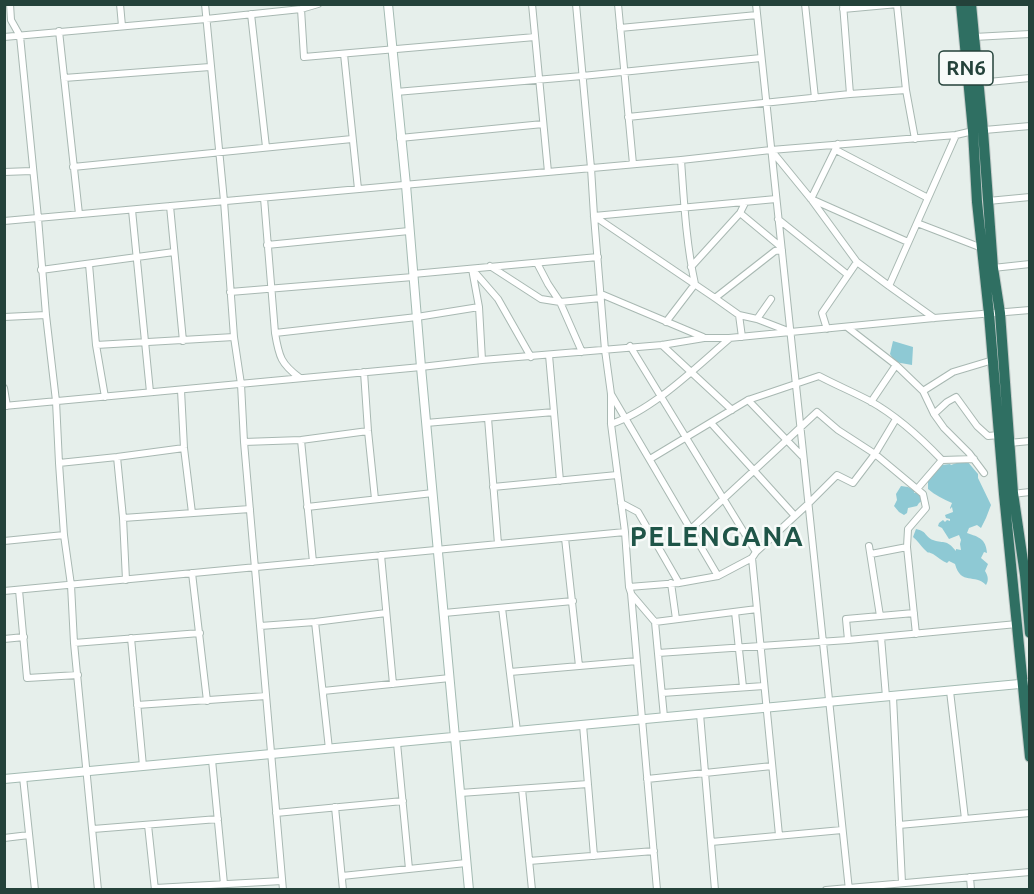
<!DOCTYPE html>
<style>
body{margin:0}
#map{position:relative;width:1034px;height:894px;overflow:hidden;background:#e6efeb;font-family:Ubuntu,sans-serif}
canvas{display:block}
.frame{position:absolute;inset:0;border:6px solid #24423a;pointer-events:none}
</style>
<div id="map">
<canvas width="1034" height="894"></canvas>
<div class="frame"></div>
</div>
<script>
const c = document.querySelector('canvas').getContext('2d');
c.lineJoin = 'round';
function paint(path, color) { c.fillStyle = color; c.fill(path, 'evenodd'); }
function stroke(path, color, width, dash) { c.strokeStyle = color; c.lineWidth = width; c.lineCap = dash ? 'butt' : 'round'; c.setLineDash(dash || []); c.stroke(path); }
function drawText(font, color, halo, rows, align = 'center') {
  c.font = font + ' Ubuntu,sans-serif'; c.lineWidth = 5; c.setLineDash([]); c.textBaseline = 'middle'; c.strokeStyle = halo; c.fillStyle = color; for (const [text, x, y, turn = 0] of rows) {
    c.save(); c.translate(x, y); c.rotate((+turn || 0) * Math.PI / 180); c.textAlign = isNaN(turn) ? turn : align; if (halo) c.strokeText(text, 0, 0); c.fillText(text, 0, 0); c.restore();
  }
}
paint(new Path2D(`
 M893,341l20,6 -1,18 -17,-3 -5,-8z
 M962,461h5l11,13v4l13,27 -5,13 -5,10 -4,-3 -8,3 -2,5c12,4 19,6 20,20l-3,-1 -3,6 7,6 -3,7c3,5 4,9 1,14 -11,-12 -25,1 -31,-21l-6,-3 -2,2c-5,-2 -9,-6 -14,-9 -6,-3 -3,1 -9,-5 -4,-4 -6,-8 -11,-12l3,-8c11,2 9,8 17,11 12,4 13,-1 23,11v-2l5,1 -1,-6 1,-4 -2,-5 -10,4 -7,-11 -4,-2 1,-3 4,-3 2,2 2,-2 3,1v-2l-4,-1 -1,-3 8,-3 -1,-5 -2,2v-1l2,-5c-9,-4 -17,-8 -24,-14v-8l14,-16 8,-1 1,1z
 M901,486l7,1 7,4 -1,2h5l3,8 -3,2 -2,3 -9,2 -1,5 -3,2 -5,-3 -5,-6 3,-6 -1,-6z`), '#8ec9d4');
const street = new Path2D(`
 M10,4l1,16 9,16 18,182 8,97 10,86 3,62 5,72 7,50 3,58 24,247
 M120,4l2,22
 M205,4l19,197 10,136 7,47 3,58 39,448
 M532,4l16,168
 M576,4l15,164 3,48 11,134 6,44v30l14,108 4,55 2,6 26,297
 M618,4l15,160
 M756,4l93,886
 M805,4l10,94
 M843,4l7,90
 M897,5l9,85 9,49
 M301,9l3,48 231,-20
 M843,9l55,-5
 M251,14l15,133
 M620,28l137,-13
 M59,31l20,183
 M4,37l202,-18 95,-10 17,-5
 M974,37l56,-3
 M344,54l14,135
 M64,78l146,-11
 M978,83l52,-5
 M396,92l186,-16 179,-18
 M628,117l222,-23 56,-4
 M400,138l143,-14
 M838,144l-27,55 97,43
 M771,150l40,49 46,63 32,24 45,32
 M836,150l92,48
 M73,167l279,-28
 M4,172l28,-1
 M264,198l11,135c4,24 6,31 25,45
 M988,201l42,-4
 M170,206l13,135
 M132,210l18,182
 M740,213l41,34
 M594,216l121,82 24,17 18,4 31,12
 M594,216l182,-17
 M778,219l70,56
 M4,221l677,-61 90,-10 185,-15 17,-4 57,-5
 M917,223l65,25
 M267,245l142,-14
 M537,263l11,21 12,18 22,50
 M89,264l7,81 9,52
 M490,266l51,33 19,3 41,-4
 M691,267l49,-54 5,-10
 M993,268l37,-4
 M472,269l26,30 33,58
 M472,269l7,38 3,53
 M41,270l133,-18
 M413,274l185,-17
 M889,286l67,-151
 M230,292l183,-15
 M601,294l102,43
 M715,298l60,-47 7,-1
 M739,315l3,22
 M4,317l42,-2
 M757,319l14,-20
 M666,322l29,-38c-9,-41 -11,-83 -14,-124
 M847,327l49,38 27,26 11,23 10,14 25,25 15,20
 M827,329l-5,-16 35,-51
 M275,333l142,-16 62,-10
 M96,345l138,-8
 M662,345l70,65
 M630,346l126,206
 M549,355l11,126
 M364,372l4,59 7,68
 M4,388l3,18
 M181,390l3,58 8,65
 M923,391l30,-19 40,-12
 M611,394l107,182
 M748,400l54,56
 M871,402l25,-37
 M4,406l417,-39 61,-7 180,-15 42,-7h25l205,-20 96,-8
 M934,414l13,-12 9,-5 21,29 11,10 11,-1
 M488,418l10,126
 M426,423l128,-11
 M711,423l84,93
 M611,424c42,-14 84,-56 118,-85
 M301,440l12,122
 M244,442l57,-2 67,-9
 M1009,443l21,-2
 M117,457l6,61 3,62
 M650,459l98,-59 71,-24c17,9 34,16 51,25 27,15 51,37 72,59
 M59,463l58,-6 67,-9
 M493,487l124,-12
 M917,489l25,-29 32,-1
 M1012,494l18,-2
 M621,503l17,9 41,71
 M307,507l126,-14
 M123,518l127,-9
 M691,529l126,-117 21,18 37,24 48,40 3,14 -18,21 -1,18 -36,7
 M565,538l14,128
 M4,541l60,-6
 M869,546l11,70
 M907,547l9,87
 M381,555l12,129
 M752,558l27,277
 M192,573l15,128
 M671,583l5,36
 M629,587l50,-4 39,-7 34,-18 4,-6 52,-48 29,-29 16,8 22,-29 21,-35
 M19,590l8,88 51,-3
 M4,591l621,-59
 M632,595l23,27 9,95
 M502,608l15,123
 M735,612l8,75
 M444,613l129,-12
 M315,622l14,127
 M655,622l102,-13
 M260,626l55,-4 71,-9
 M881,637l5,60
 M131,638l12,128
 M4,639l20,-2
 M848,640l-2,-21 68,-6
 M74,643l126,-10
 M658,653l190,-13 169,-16
 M510,672l127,-11
 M323,691l127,-13
 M950,691l15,128
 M662,693l102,-7
 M893,697l9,186
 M137,705l129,-9
 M700,714l15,176
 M583,725l11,131
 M397,743l12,126
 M212,760l12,124
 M23,777l12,113
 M647,779l125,-13
 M522,789l10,101
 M460,793l128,-9
 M335,807l8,83
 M276,813l127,-12
 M148,825l7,65
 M899,825l131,-12
 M93,829l125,-10
 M4,838l25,-3
 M711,842l131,-12
 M529,861l125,-10
 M342,876l124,-13
 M970,877l1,13
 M155,888l127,-7
 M826,890l204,-18`);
const secondary = new Path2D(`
 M388,4l18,181 15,182 48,523
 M4,779l1026,-96`);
const highway = new Path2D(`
 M961,4l12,127 4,71 12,112 15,180 26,263
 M971,4l12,127 10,137 7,45 13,180 12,82 5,58`);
stroke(street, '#a8b8b2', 8);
stroke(secondary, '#a4bbb3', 10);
stroke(highway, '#c2cac8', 12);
stroke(street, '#fff', 6);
stroke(secondary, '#fff', 8);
stroke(highway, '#2f6f62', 10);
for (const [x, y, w] of [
 [966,68,54]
]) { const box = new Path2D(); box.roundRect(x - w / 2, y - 17, w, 34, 4.5); c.fillStyle = '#f7fbf9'; c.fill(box); stroke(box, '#24423a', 1.5); }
drawText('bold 20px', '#24423a', null, [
 ["RN6",966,68]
]);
c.letterSpacing = '1.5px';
drawText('bold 27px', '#1f5548', '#f7fbf9', [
 ["PELENGANA",717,537]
]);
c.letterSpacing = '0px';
</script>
